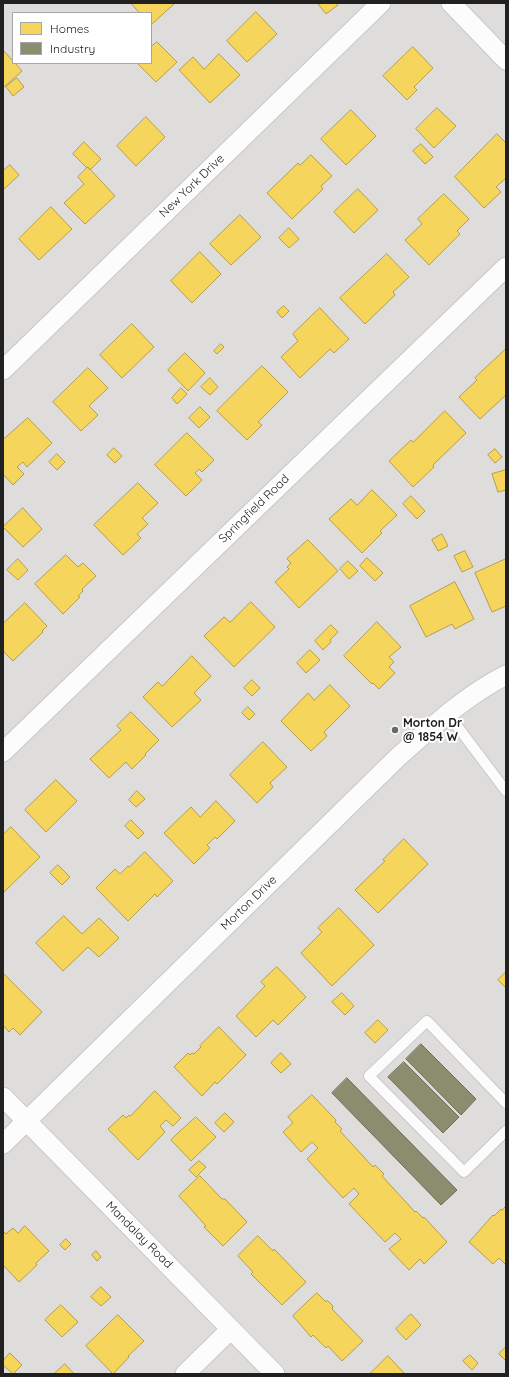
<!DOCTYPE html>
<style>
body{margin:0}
#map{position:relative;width:509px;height:1377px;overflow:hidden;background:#efeeea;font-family:Quicksand,sans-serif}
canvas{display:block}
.frame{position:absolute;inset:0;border:4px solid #212121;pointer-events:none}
.legend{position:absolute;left:12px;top:12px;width:140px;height:52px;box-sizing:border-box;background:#fff;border:1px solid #a6a6a6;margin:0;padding:5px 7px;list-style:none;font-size:12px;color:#212121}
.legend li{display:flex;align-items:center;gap:8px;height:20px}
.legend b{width:20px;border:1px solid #a6a6a6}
</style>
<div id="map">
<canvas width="509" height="1377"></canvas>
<div class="frame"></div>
<ul class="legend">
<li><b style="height:11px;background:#f6d55c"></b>Homes</li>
<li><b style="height:11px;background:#8c8c6e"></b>Industry</li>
</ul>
</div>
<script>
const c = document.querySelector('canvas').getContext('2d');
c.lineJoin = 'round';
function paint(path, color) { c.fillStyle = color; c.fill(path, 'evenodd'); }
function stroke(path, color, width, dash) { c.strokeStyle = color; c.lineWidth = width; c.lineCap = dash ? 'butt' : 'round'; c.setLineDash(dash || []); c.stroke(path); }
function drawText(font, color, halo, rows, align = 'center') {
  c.font = font + ' Quicksand,sans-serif'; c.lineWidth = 4; c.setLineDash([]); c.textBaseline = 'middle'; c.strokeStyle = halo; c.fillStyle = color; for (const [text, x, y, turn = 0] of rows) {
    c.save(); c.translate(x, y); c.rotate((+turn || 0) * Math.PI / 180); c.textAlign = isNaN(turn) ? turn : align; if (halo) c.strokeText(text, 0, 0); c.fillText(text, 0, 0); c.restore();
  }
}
paint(new Path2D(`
 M3,3h503v1371h-503zM13,13h138v50h-138z`), '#dedddb');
const homes = new Path2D(`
 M131,3h44l-24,22v-12h-11z
 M319,3h17l2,2 -12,9 -8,-10z
 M256,12l21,22 -30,28 -20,-21z
 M157,42l20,20 -21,20 -19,-19h14v-16z
 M413,47l20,21 -19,19 3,3 -10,10 -24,-24z
 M3,50l10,11v2h2l7,8 -19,17z
 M219,54l21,21 -30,28 -31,-33 14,-13 11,12z
 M17,78l7,9 -11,9 -7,-9z
 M437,108l19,18 -22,22 -18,-19z
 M351,110l25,26 -30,29 -25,-26z
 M146,117l19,20 -29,29 -19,-20z
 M497,134l9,9v35l-10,9 5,5 -17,16 -29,-31z
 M84,142l17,17 -11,11 -2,-3 -1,1 -14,-14z
 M421,144l12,13 -8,7 -12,-13z
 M311,155l21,21 -11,10 2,3 -31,30 -25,-26 31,-30 2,2z
 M10,165l9,10 -16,15v-19z
 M88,167l27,29 -30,28 -21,-21 20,-19 -6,-7z
 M358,189l20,21 -24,23 -20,-21z
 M444,194l25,25 -12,12 3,3 -31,31 -24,-25 17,-16 -4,-5z
 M51,207l21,22 -33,31 -20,-21z
 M240,215l21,22 -30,28 -21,-21z
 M289,228l10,11 -10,9 -10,-10z
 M200,252l21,22 -29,29 -21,-22z
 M387,254l22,23 -16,15 2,3 -30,29 -25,-26z
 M284,306l5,5 -7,7 -5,-6z
 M320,308l29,31 -15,14 -4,-4 -30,29 -19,-21 17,-16 -5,-7z
 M132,324l22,23 -32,31 -22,-23z
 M221,344l3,3 -7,7 -3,-3z
 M506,349v46l-26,24 -21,-22 18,-17 -2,-2z
 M185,353l20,20 -17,18 -20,-21z
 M262,366l26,26 -30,30 4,3 -15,15 -30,-29z
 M88,368l20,20 -19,18 9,9 -17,16 -28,-29z
 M210,378l8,9 -8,8 -9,-8z
 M181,388l6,6 -10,10 -5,-6z
 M200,407l10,10 -11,11 -10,-10z
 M445,411l21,22 -33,32 1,2 -21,20 -24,-26 22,-21 2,2z
 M28,418l24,25 -25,24 -4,-5 -6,5 7,7 -11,11 -10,-11v-34z
 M187,433l27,27 -12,12 -3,-3 -4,4 7,7 -16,16 -31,-31z
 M114,448l8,8 -7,7 -8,-8z
 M495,449l7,8 -7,6 -7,-8z
 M57,454l8,8 -8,8 -8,-8z
 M506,470v20l-8,2 -6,-18z
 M138,483l20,20 -16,15 6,6 -11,10 4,4 -18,17 -29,-30z
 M372,490l25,25 -17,16 2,2 -20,20 -33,-34 22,-20 6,6z
 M411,496l14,15 -8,8 -14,-15z
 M23,508l19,21 -19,18 -20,-20z
 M442,534l6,12 -10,5 -6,-11z
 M308,540l30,31 -39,37 -24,-26 14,-13 -2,-2 4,-4 -4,-4z
 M465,551l8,16 -11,5 -8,-16z
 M66,555l12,12 5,-4 13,13 -14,13 1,2 -5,5 2,1 -17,17 -28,-30z
 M367,558l16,15 -8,8 -15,-15z
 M18,559l10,11 -10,10 -11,-10z
 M506,559v47l-14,6 -17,-39z
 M348,561l10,10 -9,8 -9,-10z
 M455,582l19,37 -19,10 -3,-5 -26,13 -16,-31z
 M251,602l24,25 -41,40 -30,-31 20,-19 6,5z
 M25,603l22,23 -5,5 1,1 -30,29 -10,-10v-27z
 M377,622l24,25 -12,10 5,5 -5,5 6,6 -16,16 -6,-6 -1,1 -28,-28z
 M331,625l7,7 -8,8 1,2 -8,8 -8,-9z
 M310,650l10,10 -14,13 -9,-10z
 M192,656l19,20 -17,17 7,7 -29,27 -29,-30 15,-15 4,4z
 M252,680l8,8 -8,8 -8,-8z
 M330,685l20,21 -26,26 3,4 -16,15 -30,-30 27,-28 6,7z
 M248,707l7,7 -6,6 -7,-7z
 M131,712l28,28 -14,14 1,1 -14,14 -6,-7 -17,16 -19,-19 31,-29 -4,-4z
 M263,742l24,25 -17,16 3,4 -16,16 -27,-28z
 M56,780l21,21 -31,31 -21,-22z
 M137,791l8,8 -9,8 -7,-7z
 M216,801l19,20 -18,18 -2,-2 -8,8 3,3 -16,16 -30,-31 27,-26 9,10z
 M131,820l13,13 -6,6 -13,-13z
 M11,827l29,30 -37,36v-58z
 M404,839l24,25 -50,49 -23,-23 30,-29 -2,-1z
 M145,852l28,29 -16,16 -2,-3 -27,27 -32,-33 19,-19 5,5 8,-8 1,1z
 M58,865l12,12 -8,8 -12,-12z
 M339,908l35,37 -42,41 -31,-33 21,-21 -4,-4z
 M64,916l18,18 17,-16 20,20 -20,19 -11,-10 -25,24 -27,-28z
 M277,967l29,30 -28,28 -5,-5 -17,17 -20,-21 29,-30 -4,-4z
 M506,972v16l-8,-8z
 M3,973l39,39 -22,23 -7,-7 -4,4 -6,-7z
 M342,993l12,13 -9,9 -13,-13z
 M378,1020l10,10 -13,13 -10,-10z
 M219,1027l27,28 -29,29 -2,-2 -13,14 -28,-29 14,-14 2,2 2,-2 2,1 7,-7 -1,-1z
 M281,1053l10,11 -10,9 -10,-10z
 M155,1091l26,27 -8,8 -7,-6 -6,6 5,6 -27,28 -30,-31 15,-14 3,3 3,-3 1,1z
 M312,1095l24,25 -1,2 7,7 -2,2 33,36 2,-2 9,9 -2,2 33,36 1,-1 7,7 1,-1 23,25 -23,22 -4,-5 -11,11 -20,-21 12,-10 -6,-6 -10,9 -36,-38 10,-10 -5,-6 -11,10 -36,-39 11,-11 -6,-6 -11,10 -18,-20 10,-9 -5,-6z
 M225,1113l9,9 -10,10 -9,-9z
 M196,1117l20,20 -25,24 -20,-21z
 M199,1161l7,6 -10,10 -7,-7z
 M200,1176l22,23h3l22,23 -24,24 -19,-19 2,-1 -27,-30z
 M506,1206v59l-7,-7 -6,6 -24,-22 24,-27 1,1 7,-7 1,1z
 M25,1226l24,25 -13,12 1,2 -18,17 -16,-17v-34l3,3 7,-6 5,5z
 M258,1236l15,15 1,-2 32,33 -24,23 -31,-31 2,-2 -15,-16z
 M66,1239l5,5 -6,6 -5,-5z
 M96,1251l5,6 -4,4 -5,-6z
 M101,1287l10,10 -10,9 -10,-9z
 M317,1293l8,8h3l5,5 -1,3 31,32 -21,20 -14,-15 -2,2 -13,-13 -2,2 -18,-21z
 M61,1305l17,17 -16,15 -17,-17z
 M411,1314l10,11 -15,15 -10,-11z
 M118,1315l26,26 -16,15 1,1 -16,17 -27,-28z
 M506,1347v14l-7,-7z
 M10,1353l12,12 -9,9 -10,-9v-4z
 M470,1355l8,8 -6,7 -9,-9z
 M388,1356l17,18h-35z
 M65,1364l9,10h-20z`);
paint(homes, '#f6d55c');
stroke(homes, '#b69f4a', 1);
const industry = new Path2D(`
 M421,1044l55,55 -15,16 -55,-56z
 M404,1062l55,55 -16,16 -55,-56z
 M347,1078l110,112 -16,15 -109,-112z`);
paint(industry, '#8c8c6e');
stroke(industry, '#6c6c57', 1);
const service = new Path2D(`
 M448,714l58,77
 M506,1103l-79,-82 -58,55 95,96 42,-41`);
const minor = new Path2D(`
 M451,3l55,57
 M3,370l378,-367
 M3,752l503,-485
 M3,1097l272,277
 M3,1144l394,-386c34,-30 69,-63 109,-83
 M185,1374l46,-45`);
stroke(service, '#c8c8c6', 12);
stroke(minor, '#c8c8c6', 21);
stroke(service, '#fdfcfc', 10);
stroke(minor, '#fdfcfc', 19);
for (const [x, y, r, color] of [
 [395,730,4,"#696967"]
]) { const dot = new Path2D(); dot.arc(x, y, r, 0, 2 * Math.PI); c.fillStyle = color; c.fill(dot); stroke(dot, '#fff', 1.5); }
drawText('12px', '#212121', '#fff', [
 ["New York Drive",192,186,-44],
 ["Springfield Road",254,509,-44],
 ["Morton Drive",249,903,-44],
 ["Mandalay Road",139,1235,45]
]);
drawText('bold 12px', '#212121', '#fff', [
 ["Morton Dr",403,723],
 ["@ 1854 W",403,737]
], 'left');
</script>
